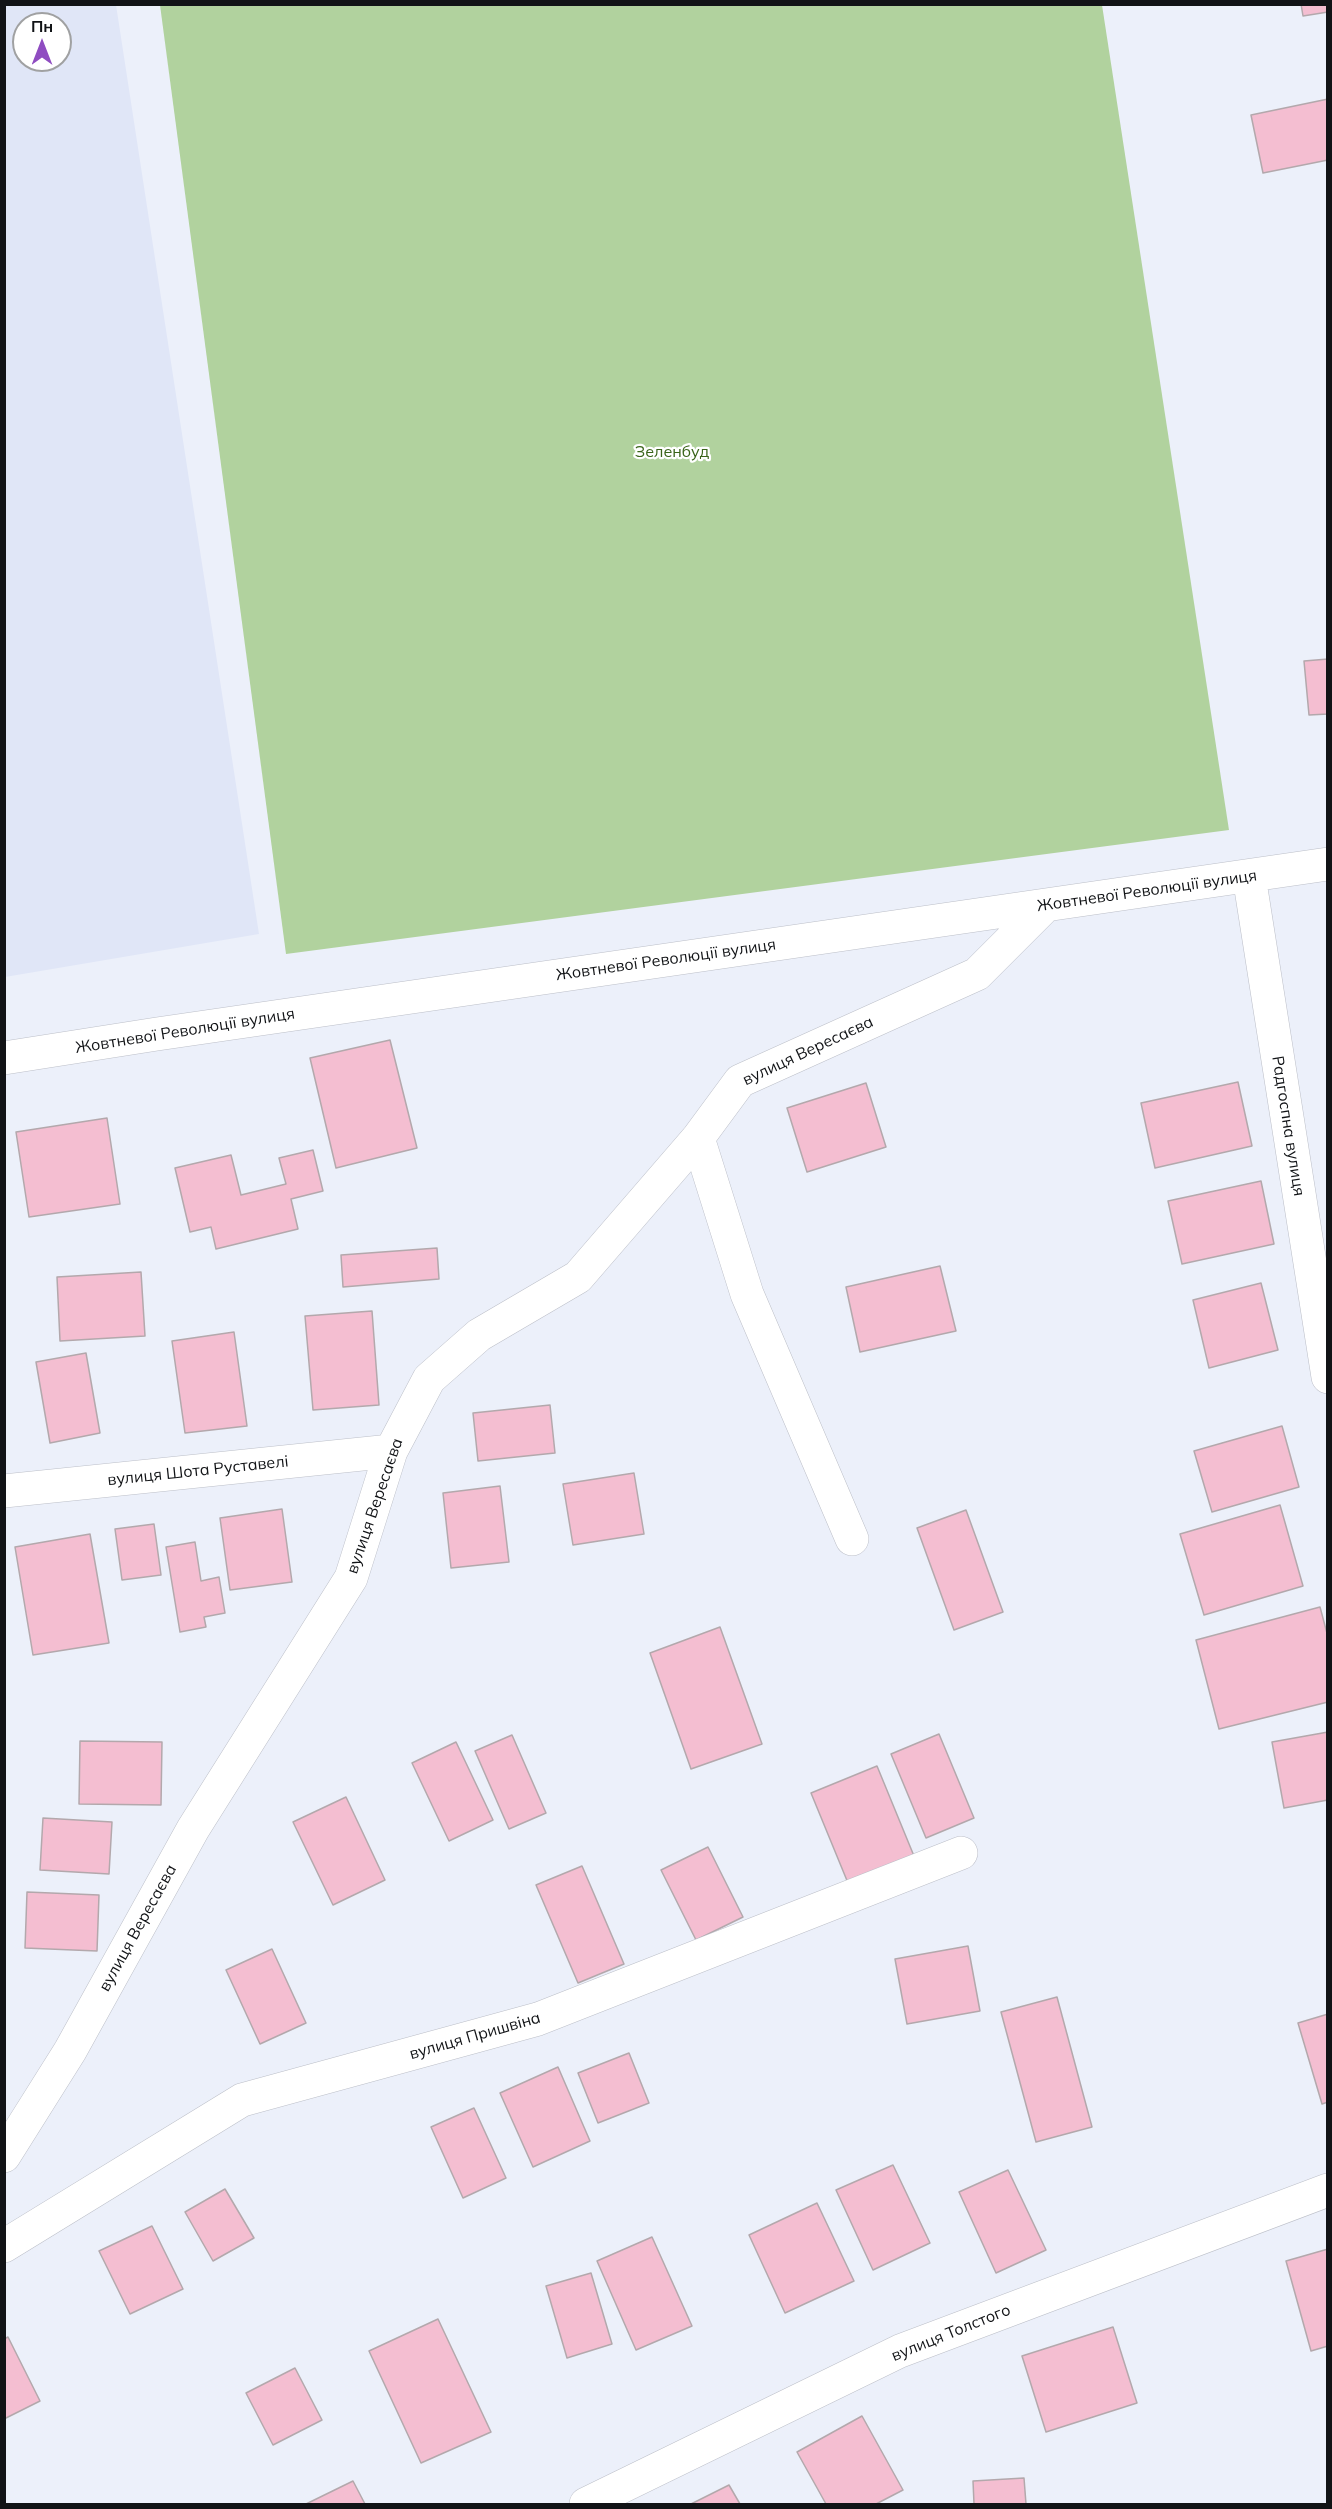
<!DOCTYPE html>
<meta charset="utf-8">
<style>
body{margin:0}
#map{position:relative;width:1332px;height:2509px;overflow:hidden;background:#ecf0fa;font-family:Mulish,sans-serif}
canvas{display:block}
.frame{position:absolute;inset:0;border:6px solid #111316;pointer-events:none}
.north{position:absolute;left:12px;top:12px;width:60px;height:60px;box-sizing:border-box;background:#fff;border:2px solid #a0a1a2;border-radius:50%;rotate:0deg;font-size:16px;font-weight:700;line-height:24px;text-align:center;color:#111316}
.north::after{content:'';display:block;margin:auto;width:21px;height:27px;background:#8f4cc1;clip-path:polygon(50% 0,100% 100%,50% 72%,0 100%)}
</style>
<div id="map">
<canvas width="1332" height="2509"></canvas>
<div class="frame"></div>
<div class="north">Пн</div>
</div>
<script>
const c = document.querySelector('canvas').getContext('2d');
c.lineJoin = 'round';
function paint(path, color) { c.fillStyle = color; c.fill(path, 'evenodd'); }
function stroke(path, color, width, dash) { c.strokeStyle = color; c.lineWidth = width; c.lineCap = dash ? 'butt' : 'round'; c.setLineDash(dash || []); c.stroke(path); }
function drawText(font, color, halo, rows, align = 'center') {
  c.font = font + ' Mulish,sans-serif'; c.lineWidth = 4.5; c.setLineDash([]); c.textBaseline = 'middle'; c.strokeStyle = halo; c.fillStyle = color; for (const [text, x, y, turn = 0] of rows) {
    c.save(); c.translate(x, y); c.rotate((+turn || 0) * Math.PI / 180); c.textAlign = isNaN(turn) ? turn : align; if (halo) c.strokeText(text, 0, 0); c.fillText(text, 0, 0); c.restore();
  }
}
paint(new Path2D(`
 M5,4l111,1 143,929 -254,43zM24,24h36v36h-36z`), '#e0e6f7');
paint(new Path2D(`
 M160,5h942l127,825 -943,124z`), '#b1d29e');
const building = new Path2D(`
 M1301,4h27v8l-25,4z
 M1328,99v61l-65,13 -12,-58z
 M1328,659v55l-19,1 -5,-54z
 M390,1040l27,108 -81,20 -26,-110z
 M1238,1082l14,64 -97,22 -14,-65z
 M866,1083l20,64 -79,25 -20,-64z
 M107,1118l13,86 -91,13 -13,-85z
 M313,1150l10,41 -32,8 7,30 -82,20 -5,-22 -21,5 -15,-64 56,-13 10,40 45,-11 -7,-26z
 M1261,1181l13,63 -92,20 -14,-63z
 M437,1248l2,31 -96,8 -2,-32z
 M940,1266l16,65 -96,21 -14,-65z
 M141,1272l4,64 -85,5 -3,-64z
 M1261,1283l17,67 -69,18 -16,-68z
 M372,1311l7,94 -66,5 -8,-94z
 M234,1332l13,94 -62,7 -13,-92z
 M86,1353l14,80 -50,10 -14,-81z
 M550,1405l5,48 -77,8 -5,-48z
 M1282,1426l17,61 -87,25 -18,-61z
 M634,1473l10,61 -71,11 -10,-61z
 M500,1486l9,76 -58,6 -8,-75z
 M1280,1505l23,81 -99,29 -24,-81z
 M282,1509l10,73 -62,8 -10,-72z
 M966,1510l37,102 -49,18 -37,-102z
 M154,1524l7,51 -39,5 -7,-51z
 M90,1534l19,109 -76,12 -18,-108z
 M195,1542l6,39 18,-4 6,36 -21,4 2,10 -26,5 -14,-85z
 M1320,1607l8,30v65l-109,27 -23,-89z
 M720,1627l42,117 -71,25 -41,-116z
 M1328,1732v68l-44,8 -12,-66z
 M939,1734l35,84 -48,20 -35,-84z
 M512,1735l34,78 -37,16 -34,-78z
 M80,1741l82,1 -1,63 -82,-1z
 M456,1742l37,78 -44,21 -37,-78z
 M877,1766l37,90 -66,27 -37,-90z
 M346,1797l39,83 -52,25 -40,-83z
 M43,1818l69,4 -3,52 -69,-4z
 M708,1847l35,70 -47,23 -35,-70z
 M582,1866l42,98 -46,19 -42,-98z
 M27,1892l72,3 -2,56 -72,-3z
 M968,1946l12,65 -73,13 -12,-65z
 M272,1949l34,74 -46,21 -34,-74z
 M1057,1997l35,130 -56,15 -35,-130z
 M1328,2014v88l-6,2 -24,-81z
 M629,2053l20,50 -51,20 -20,-50z
 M558,2067l32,74 -57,26 -33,-74z
 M474,2108l32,70 -43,20 -32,-71z
 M893,2165l37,78 -57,27 -37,-80z
 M1008,2170l38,80 -50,23 -37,-81z
 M225,2189l29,49 -41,23 -28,-49z
 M817,2203l37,78 -69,32 -36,-78z
 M152,2226l31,63 -53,25 -31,-63z
 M652,2237l40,89 -56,24 -39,-89z
 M1328,2249v97l-17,5 -25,-90z
 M591,2273l21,71 -45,14 -21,-72z
 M438,2319l53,113 -70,31 -52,-112z
 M1113,2327l24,76 -91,29 -24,-76z
 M8,2337l32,64 -36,18v-80z
 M295,2368l27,52 -49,25 -27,-52z
 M862,2416l41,74 -27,14h-50l-29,-52z
 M1024,2478l2,26h-52l-1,-23z
 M353,2481l12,23h-59z
 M729,2485l11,19h-49z`);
paint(building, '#f4bed1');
stroke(building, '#b3a8ac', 1.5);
const minor = new Path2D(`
 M1249,876l79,501
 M4,1058l153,-24 1171,-170
 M698,1138l49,156 105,245
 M4,1491l387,-40
 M4,2156l66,-105 123,-222 158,-251 40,-127 38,-72 50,-44 99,-58 120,-139 42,-57 237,-107 68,-68
 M4,2246l238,-146 296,-81 423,-166
 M586,2504l314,-153 428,-161`);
stroke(minor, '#bcbfc8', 34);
stroke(minor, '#fff', 33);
drawText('16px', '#396419', '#fff', [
 ["Зеленбуд",672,452]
]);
drawText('16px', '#111316', '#fff', [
 ["Жовтневої Революції вулиця",1147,891,-8],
 ["Жовтневої Революції вулиця",666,960,-8],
 ["Жовтневої Революції вулиця",185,1031,-9],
 ["вулиця Вересаєва",808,1051,-25],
 ["Радгоспна вулиця",1288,1126,81],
 ["вулиця Шота Руставелі",198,1471,-6],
 ["вулиця Вересаєва",375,1506,-71],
 ["вулиця Вересаєва",138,1928,-61],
 ["вулиця Пришвіна",475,2036,-16],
 ["вулиця Толстого",951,2333,-22]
]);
</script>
